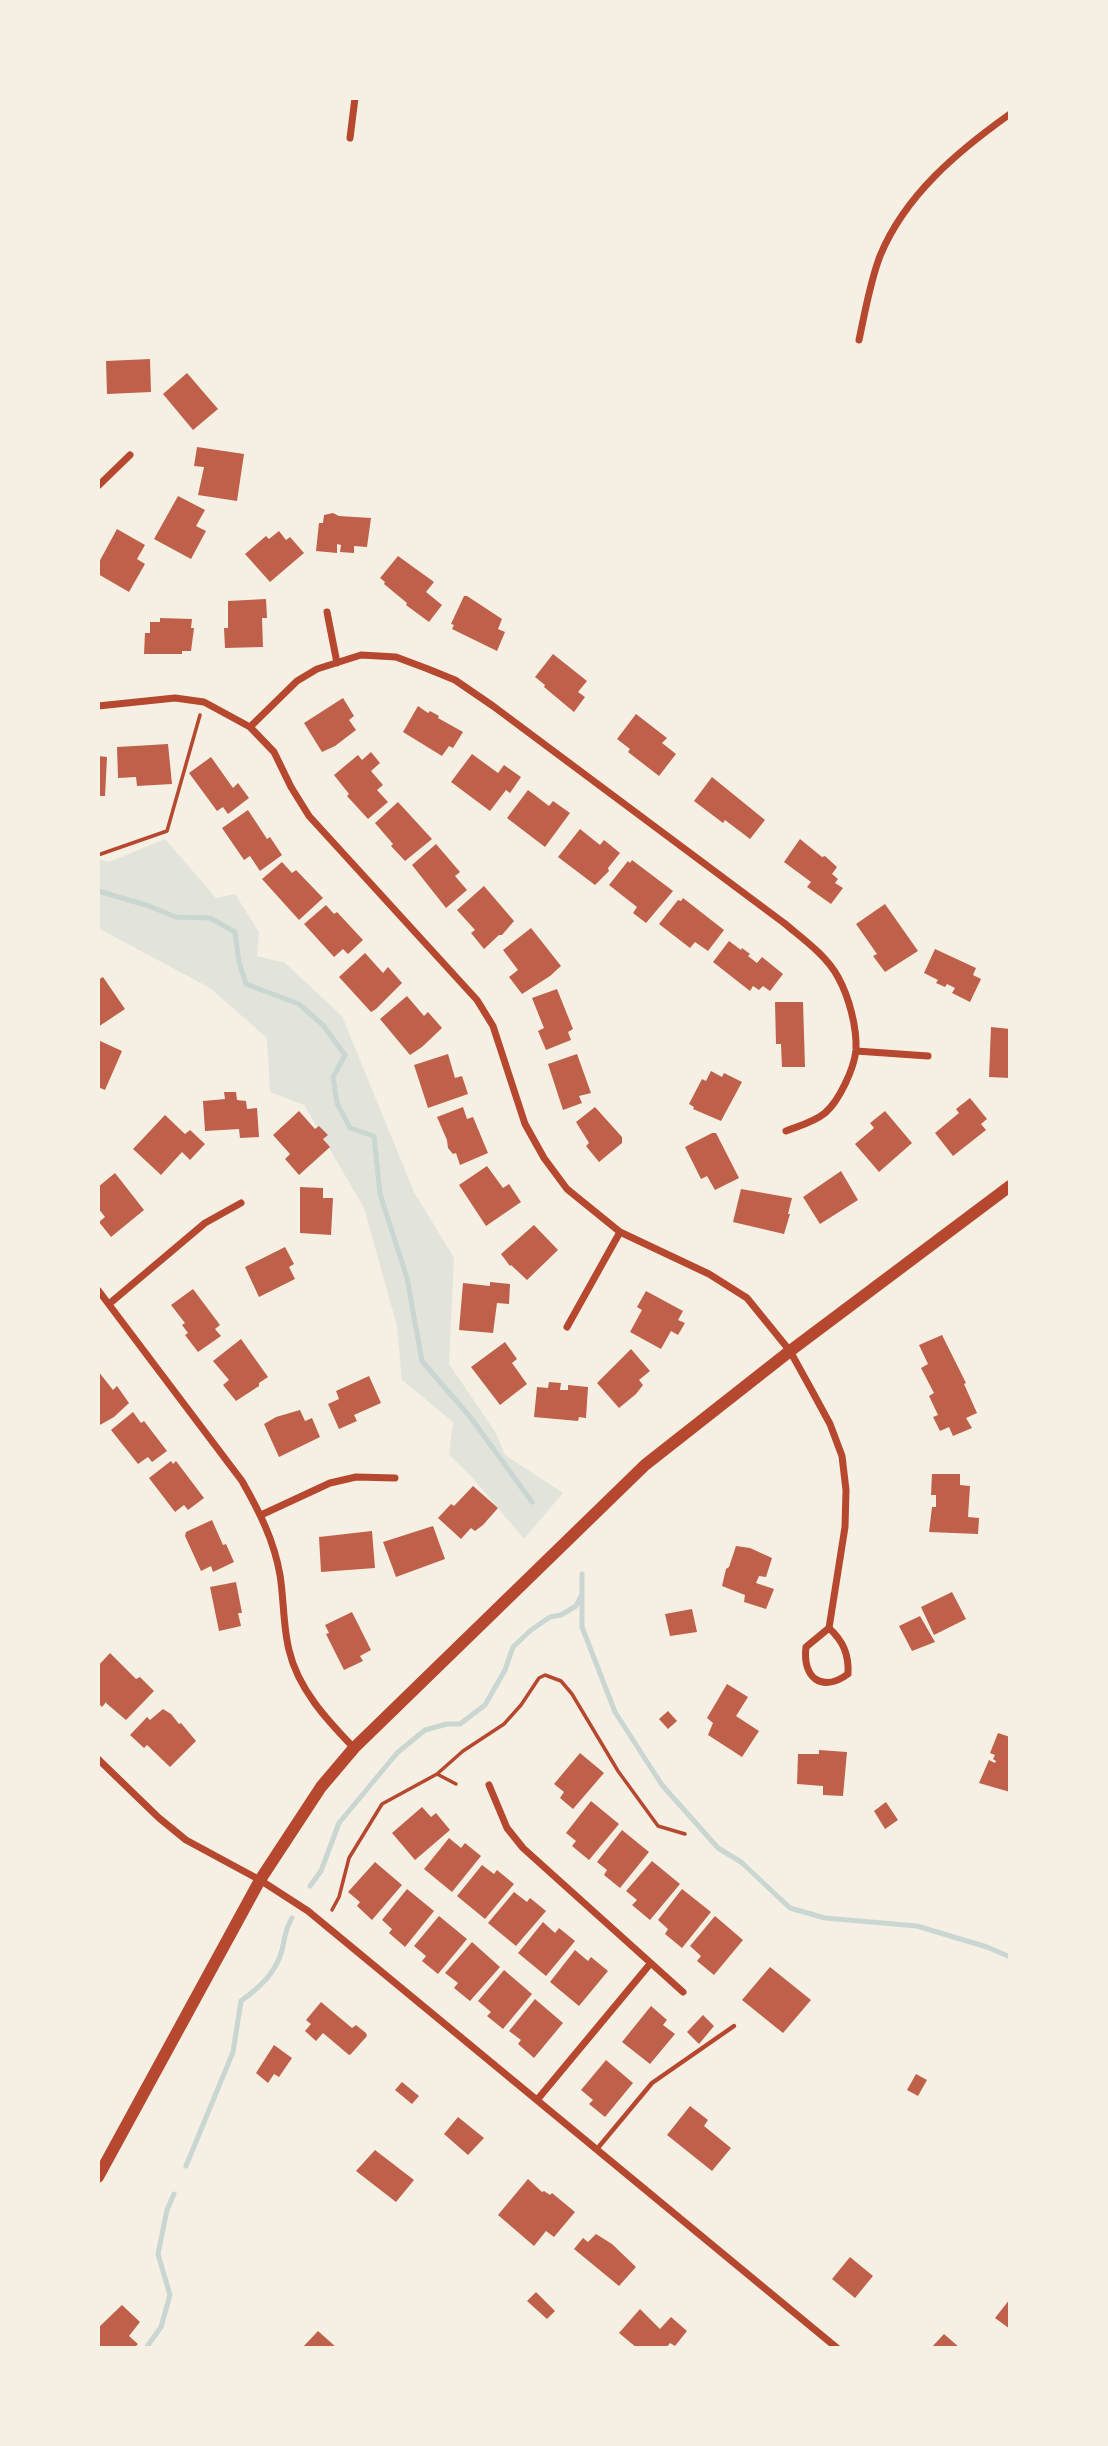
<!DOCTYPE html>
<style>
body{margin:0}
#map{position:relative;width:1108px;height:2446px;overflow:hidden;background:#f6efe4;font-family:Merriweather,serif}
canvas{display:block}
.frame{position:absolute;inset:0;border:100px solid #f6efe4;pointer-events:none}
</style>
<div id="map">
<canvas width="1108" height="2446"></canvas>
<div class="frame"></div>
</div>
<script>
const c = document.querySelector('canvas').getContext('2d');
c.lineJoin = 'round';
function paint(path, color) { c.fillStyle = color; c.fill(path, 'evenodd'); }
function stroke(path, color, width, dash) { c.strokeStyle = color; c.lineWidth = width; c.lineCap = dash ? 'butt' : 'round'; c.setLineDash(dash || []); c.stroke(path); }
paint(new Path2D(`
 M165,839l51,59 19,-4 24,38 -2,24 28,7 57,53 72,176 40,66 -5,106 47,69 9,22 58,38 -39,46 -53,-63 -22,-21 4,-33 -51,-42 -5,-54 -33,-118 -60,-103 -34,-13 -3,-54 -57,-50 -112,-60v-69l11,3z`), '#e2e4dc');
stroke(new Path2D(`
 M98,891l51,15 27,11 34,1 25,14 4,30 7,22 53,20 24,21 22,30 -12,22 4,26 13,25 24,8 6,58 27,84 15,83 49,57 61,84
 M582,1574v53l33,85 47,73 56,63 23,14 49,46 35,10 92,8 70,21 23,10
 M310,1886l11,-15 18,-48 58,-70 28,-23 22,-6h13l25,-19 20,-35 8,-23 18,-17 19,-13 11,-2 15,-9 5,-10
 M186,2166l47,-114 8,-51c18,-13 35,-28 41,-51 3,-12 3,-21 10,-32
 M146,2348l15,-21 9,-32 -12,-41 9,-44 7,-16`), '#c9d6d2', 5);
paint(new Path2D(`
 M150,359l1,33 -44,2 -1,-33z
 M187,373l31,36 -25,21 -30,-36z
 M197,447l47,7 -7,47 -39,-6 6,-28 -10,-1z
 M178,496l27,14 -9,16 10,5 -15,28 -37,-20z
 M333,513l6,3 32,2 -4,29 -13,-1v7l-14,-1 1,-7 -4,-1v9l-21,-2 3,-28h4l1,-8z
 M117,529l28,16 -8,14 8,5 -16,28 -31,-18v-10z
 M279,531l7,9 4,-3 14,16 -34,29 -25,-28 21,-18 3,3z
 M398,556l36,26 -8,10 16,13 -13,17 -23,-17 1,-2 -23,-19 1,-2 -5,-4z
 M464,596h3l35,23 -4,10 7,3 -8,19 -45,-22 2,-4 -3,-1z
 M266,599l1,19h-5l1,29 -38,1 -1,-20h4v-27z
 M160,618l32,1 -1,9h3l-3,23h-9v3h-38l1,-21h5v-11h10z
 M553,654l34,27 -9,11 7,5 -11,15 -30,-25 1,-2 -10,-8z
 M343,698l11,18 -5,4 7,10 -21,16 -13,6 -18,-29z
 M418,706l10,7 2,-2 9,5 -1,2 25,14 -10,16 -4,-2 -7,10 -39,-24z
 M636,714l31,24 -5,5 14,11 -17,22 -31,-24 2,-3 -13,-10z
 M168,744l4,40 -35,2 -1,-9 -18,1 -1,-31z
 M371,752l9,11 -9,8 12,14 -6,5 11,12 -20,17 -21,-23 2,-2 -15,-19 24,-20 4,5z
 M472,754l26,19 6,-8 17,12 -11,16 -4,-3 -16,21 -39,-29z
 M98,756l9,1 -2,39h-7z
 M211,757l22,31 5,-5 11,15 -21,16 -5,-7 -6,4 -28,-38z
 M712,777l53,43 -15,19 -25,-19 -2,3 -29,-22z
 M528,790l21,16 4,-5 17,12 -25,34 -38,-29z
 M398,802l34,37 -27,22 -14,-15 2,-2 -18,-21z
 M248,810l19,29 3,-2 12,18 -22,16 -10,-15 -6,4 -22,-32z
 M580,829l20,16 4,-5 16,13 -12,15 1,3 -14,14 -37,-28z
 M800,839l22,18 3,-1 12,11 -5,7 6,5 -3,4 8,5 -12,16 -24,-17 4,-5 -27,-20z
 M436,844l24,28 -5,4 12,14 -21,18 -34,-43z
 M632,860l41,31 -27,32 -13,-10 4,-6 -28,-22 19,-24 2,2z
 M282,862l10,11 4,-3 27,28 -24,22 -37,-41z
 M484,886l30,35 -12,14h-3l-15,14 -13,-16 4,-3 -18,-20z
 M683,898l41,32 -16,21 -13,-9 -5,6 -31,-24 19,-24 3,1z
 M885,904l33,47 -33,21 -12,-16 4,-2 -21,-30z
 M326,905l8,9 3,-2 26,28 -15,14 -5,-5 -9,8 -30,-33z
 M531,928l30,38 -11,10 -28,18 -13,-17 9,-7 -15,-20z
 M729,941l12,9 1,-2 8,6 -2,2 9,7 5,-6 21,17 -13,17 -7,-5 -4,4 -6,-4 -3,5 -37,-29z
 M935,949l41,19 -3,7 8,4 -11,23 -18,-9 3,-5 -8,-4 -2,3 -9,-4 2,-3 -14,-7z
 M365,953l18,20 5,-6 14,16 -26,26 -5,3 -32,-35z
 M103,977l22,32 -27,18v-47z
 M557,989l16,40 -5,3 3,8 -25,10 -8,-19 6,-3 -12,-30z
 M407,996l17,20 4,-4 14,16 -20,19 -12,8 -30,-36z
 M775,1002h28l2,65h-23l-1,-23h-5z
 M991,1027l19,2v49l-21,-1z
 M98,1040l24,11 -17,39 -7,-3z
 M448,1054l7,24 7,-2 6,18 -40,14 -14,-43z
 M577,1054l14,39 -12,3 3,7 -19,7 -15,-46z
 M711,1071l11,6 2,-4 18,9 -21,39 -28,-12 1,-2 -5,-3 13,-25 4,2z
 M224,1092h12l1,8 9,1 1,8 10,-1 2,29 -19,1 -1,-9 -34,2 -2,-30 22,-2z
 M970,1098l17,21 -6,5 5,6 -33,26 -18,-23 24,-20 -3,-4z
 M463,1107l4,12 6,-2 15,36 -28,12 -4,-12 -3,1 -5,-6 -1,-8 -10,-23z
 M595,1107l27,30v6l-23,19 -13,-16 3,-3 -13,-21z
 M299,1111l16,18 4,-3 9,9 -5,4 7,8 -31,28 -14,-16 5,-5 -17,-19z
 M885,1111l27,32 -33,29 -24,-28 19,-16 -4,-5z
 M165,1115l20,19 5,-4 15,14 -15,16 -8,-8 -21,23 -28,-26z
 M712,1133h4l23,45 -24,12 -8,-14 -6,3 -16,-32z
 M487,1166l16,22 6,-4 12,18 -35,24 -27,-41z
 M841,1171l17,29 -38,24 -17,-27z
 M115,1173l29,37 -33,27 -12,-15 6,-5 -7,-9v-21z
 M300,1187l23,1v10h10l-2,37 -31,-2z
 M741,1189l51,9 -4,16h2l-6,20 -51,-12z
 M534,1225l24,25 -31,30 -16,-15 -1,1 -9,-12z
 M285,1247l9,17 -5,3 6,12 -36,18 -14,-30z
 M490,1282l20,2 -1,20 -12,-1 -4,30 -34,-3 4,-47 27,3z
 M193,1289l27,36 -5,4 6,7 -23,16 -13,-17 3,-2 -6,-8 3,-2 -14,-18z
 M646,1291l37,20 -5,9 7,3 -7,12 -7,-4 -10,18 -31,-17 12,-22 -5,-3z
 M942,1335l24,48 -2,1 13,29 -11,5 6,10 -19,8 -4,-9 -9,4 -7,-14 5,-2 -9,-19 5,-3 -13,-25 7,-4 -9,-19z
 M241,1339l27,38 -9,6v3l-23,15 -13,-16 6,-5 -16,-19z
 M505,1342l12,17 -5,4 15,21 -27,21 -29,-38z
 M631,1349l19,22 -11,9 4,5 -7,9 -17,14 -22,-25z
 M98,1371l15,19 4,-4 12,17 -15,14 -16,9z
 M369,1376l12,27 -27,12 3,6 -18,8 -11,-25 11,-5 -3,-8z
 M549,1382l12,1 -1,7h8v-5l20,2 -2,31 -7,-1 -1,4 -44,-4 3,-30 11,1z
 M300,1410l5,11 7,-3 8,19 -41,20 -15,-33 12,-7z
 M133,1412l8,11 3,-2 23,30 -15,11 -4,-5 -10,7 -27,-34z
 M171,1461l2,3 3,-3 28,37 -16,12 -4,-5 -9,7 -26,-34z
 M932,1474h28v11l10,1 -2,31 11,1 -1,16 -49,-2 3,-25h4v-12h-5z
 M473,1486l25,22 -15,17 -8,6 -4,-3 -10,11 -23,-21 13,-14 3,2z
 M212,1520l11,25 3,-1 8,18 -21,10 -2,-6 -10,5 -16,-35 1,-4z
 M433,1526l12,33 -49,18 -13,-35z
 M372,1531l3,37 -54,4 -2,-35z
 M736,1546l14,2 22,10 -6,19 -7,-1 -3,7 18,6 -8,20 -22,-7 1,-7 -23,-9 4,-17 3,-2z
 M236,1582l6,31h-4l3,13 -22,5 -9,-44z
 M952,1592l14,27 -32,16 -13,-28z
 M692,1609l5,23 -27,4 -5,-22z
 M352,1612l19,38 -11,6 3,5 -19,9 -18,-36 3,-1 -4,-8z
 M920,1616l15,26 -23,9 -13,-25z
 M110,1653l26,26 4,-2 14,14 -28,29 -20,-17 1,-2 -5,6 -4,-4v-37z
 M727,1684l21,13 -12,19 23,15 -17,26 -34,-22 5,-12 -6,-5z
 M163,1709l8,5 8,10 2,-1 15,18 -26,26 -23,-22 -3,3 -14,-13 17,-18 3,3z
 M668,1711l9,10 -9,8 -9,-10z
 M998,1733l12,4v55l-31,-9 10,-23 6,3 1,-2 -3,-2 2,-4 -5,-2z
 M819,1750l28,2 -4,44 -20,-1v-9l-26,-2 1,-30h21z
 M580,1753l24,20 -31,36 -13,-11 4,-6 -10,-8z
 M591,1801l28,23 -30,36 -17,-14 4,-5 -10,-8z
 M886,1802l12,18 -13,9 -11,-18z
 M422,1807l9,10 5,-4 14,17 -35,30 -23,-27z
 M622,1830l27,22 -29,36 -16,-13 3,-5 -10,-8z
 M449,1838l12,10 4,-5 16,13 -29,36 -28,-23z
 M652,1861l28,23 -30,36 -18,-15 5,-5 -11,-9z
 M375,1862l27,23 -30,35 -15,-14 3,-4 -12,-10z
 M482,1865l12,9 3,-4 17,14 -29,35 -28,-23z
 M407,1889l27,22 -29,36 -16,-14 3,-4 -10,-9z
 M682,1889l29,23 -29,36 -17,-14 3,-5 -10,-9z
 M514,1892l13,10 3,-4 16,13 -30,35 -28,-23z
 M439,1916l28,23 -29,35 -16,-13 4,-5 -12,-10z
 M715,1916l28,24 -29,35 -17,-14 4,-5 -11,-10z
 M543,1922l12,11 4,-5 16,13 -29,35 -28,-23z
 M472,1942l28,25 -30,34 -16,-13 4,-5 -13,-10z
 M575,1950l13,11 3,-4 17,14 -29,35 -29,-24z
 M770,1967l41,33 -28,33 -41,-33z
 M504,1970l28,24 -29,35 -16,-13 4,-4 -13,-11z
 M535,1999l28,24 -29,35 -16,-14 3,-4 -12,-9z
 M321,2002l31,26 4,-3 10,8 1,3 -16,18 -2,1 -26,-22 -7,8 -11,-10 6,-7 -5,-4z
 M651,2006l16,14 -4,5 12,9 -25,30 -28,-22z
 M703,2015l11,11 -15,18 -12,-12z
 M274,2045l18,13 -13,19 -5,-3 -6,9 -12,-10z
 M606,2060l27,23 -28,34 -16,-13 4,-4 -12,-10z
 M916,2074l11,6 -9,16 -11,-6z
 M402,2082l17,14 -7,8 -17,-14z
 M690,2106l18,14 -4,6 27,22 -19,23 -45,-36z
 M458,2117l26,21 -16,17 -24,-21z
 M375,2150l39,30 -18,22 -40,-31z
 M528,2179l14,13 2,-1 6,4 2,-2 23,19 -21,25 -8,-6 -12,15 -36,-31z
 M596,2234l16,10 24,23 -17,19 -45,-37 9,-11 5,4z
 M850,2257l23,19 -18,22 -23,-19z
 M536,2292l19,19 -8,8 -20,-18z
 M1010,2299v30l-15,-11z
 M122,2305l18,17 -11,14 9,8 -4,4h-36v-20z
 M640,2309l20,20 11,-12 16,14 -12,15 -5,-3 -4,5h-29l-18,-15z
 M318,2331l19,17h-35z
 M944,2334l16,14h-29z`), '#bf614a');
stroke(new Path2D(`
 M98,855l69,-24 33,-116
 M437,1774l19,10
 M332,1910l7,-13 10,-39 33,-54 55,-30 26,-23 41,-27 17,-19 18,-27 6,-3 16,6 11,13 46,77 40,55 27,8`), '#b5482f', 3.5);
stroke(new Path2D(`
 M597,2149l55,-66 82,-57`), '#b5482f', 4.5);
stroke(new Path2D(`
 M350,138l5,-40
 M859,340c6,-28 11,-58 21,-84 25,-61 78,-105 130,-142
 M98,486l32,-31
 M327,612l10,51
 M98,706l77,-8 29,4 24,13 22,12 24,25 17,35 18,29 168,184 16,26 32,98 19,34 23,31 53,43 89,42 38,24 43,53 21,38 19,35 12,32 4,34 -1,37 -16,101c14,13 20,26 19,46 -26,19 -46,4 -42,-27l23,-19
 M250,727l47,-46 20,-12 44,-14 35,2 32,12 27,11 38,26 291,217c19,16 42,32 54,54 11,20 19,50 18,73 -2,19 -17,51 -31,63 -11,9 -26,13 -39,18
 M856,1051l72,5
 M98,1290l144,191c17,30 32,59 38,94 4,25 3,51 9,75 9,39 38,70 65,98
 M109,1304l96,-81 36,-20
 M567,1327l53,-95
 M261,1515l69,-32 26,-6 39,1
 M98,1759l61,59 27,22 74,40 48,31 529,437
 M489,1785l18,43 16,20 160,144
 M537,2100l113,-136`), '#b5482f', 7);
stroke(new Path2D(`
 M98,2177l162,-297 61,-93 33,-39 291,-283 145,-114 220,-165`), '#b5482f', 12);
</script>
